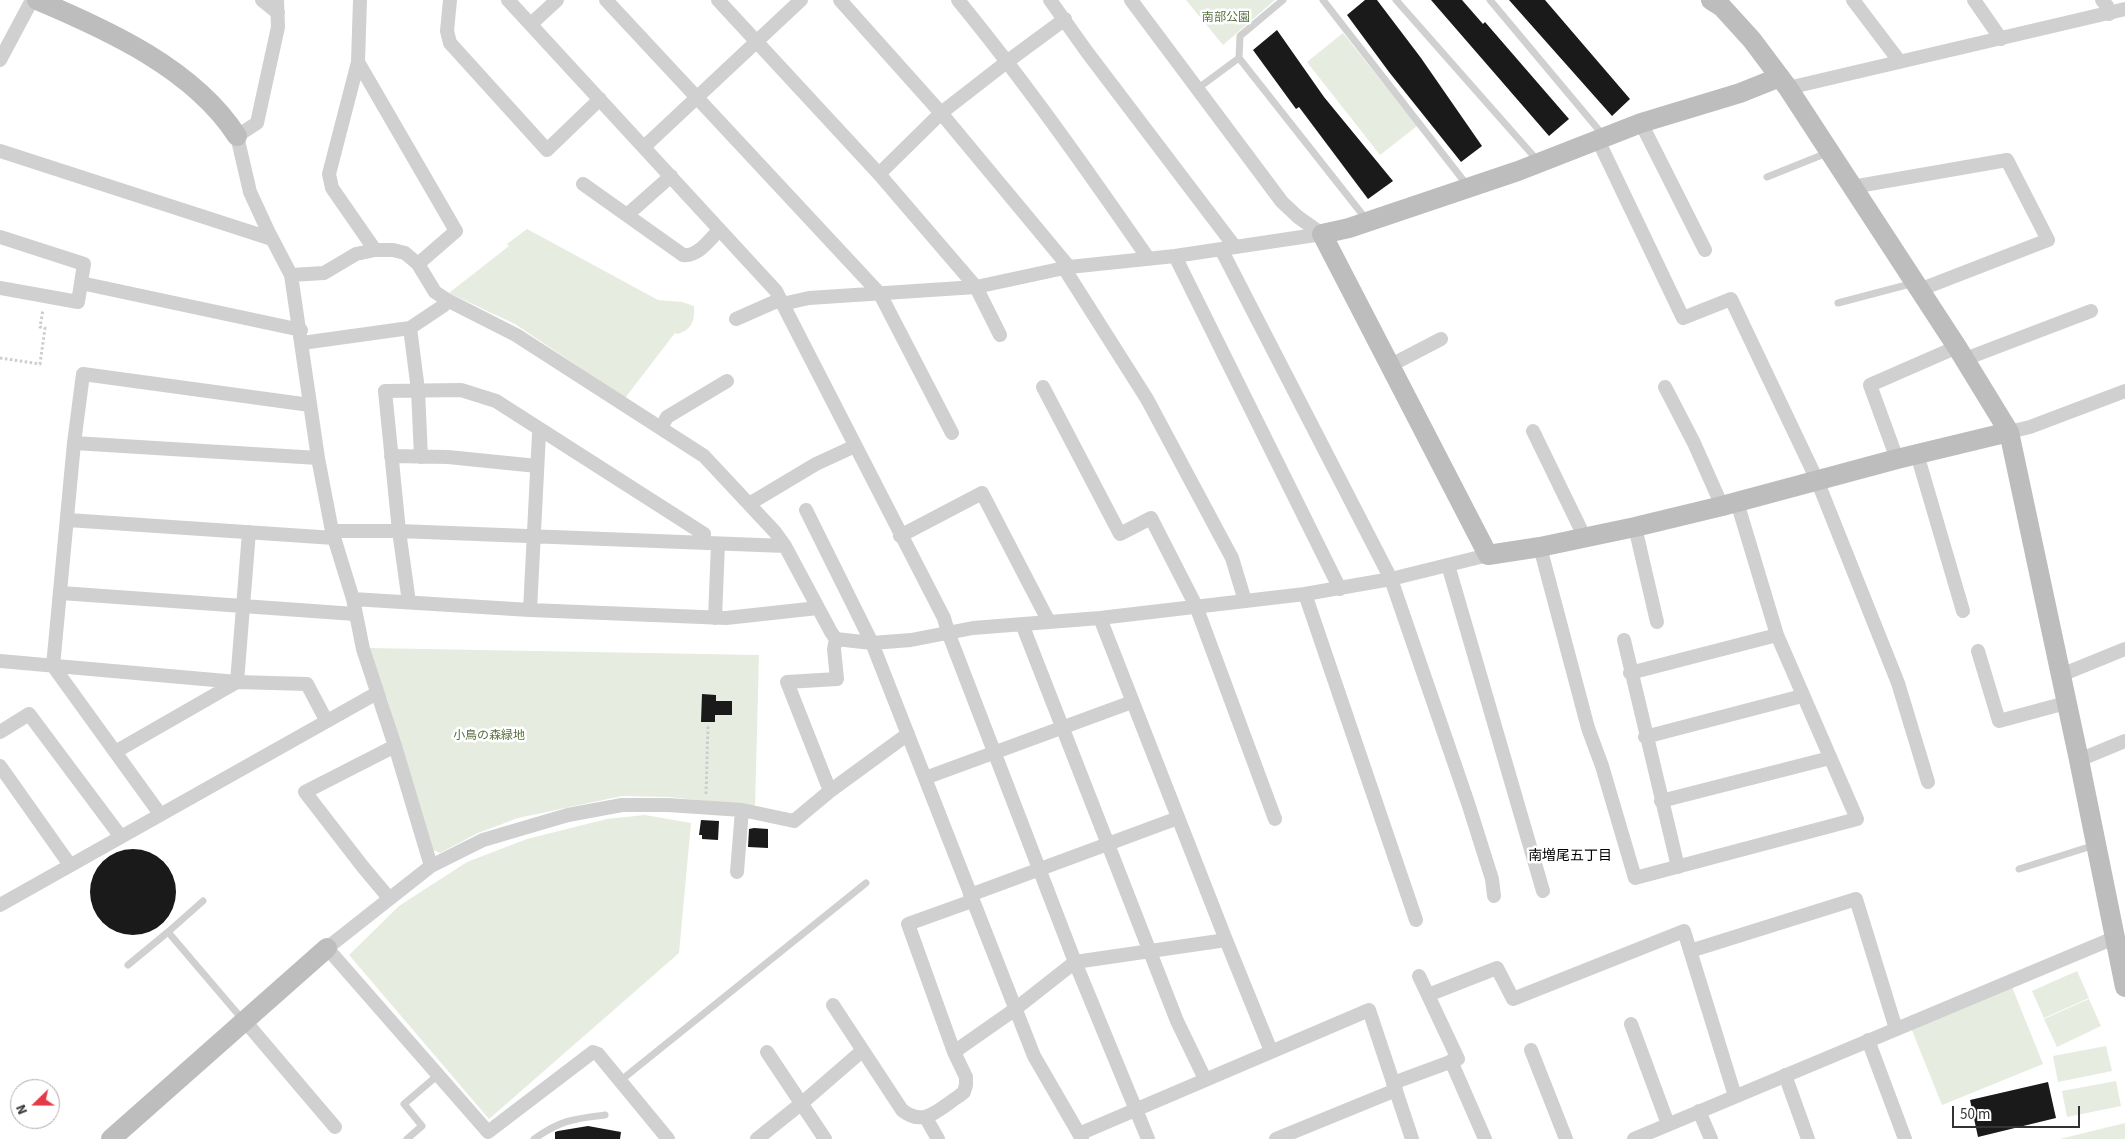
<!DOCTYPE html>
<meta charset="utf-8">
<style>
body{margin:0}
#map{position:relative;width:2125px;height:1139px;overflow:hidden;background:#fff;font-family:"Source Sans 3",sans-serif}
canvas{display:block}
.north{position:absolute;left:10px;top:1079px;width:50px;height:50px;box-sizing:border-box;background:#fff;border:1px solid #adadad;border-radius:50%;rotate:248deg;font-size:14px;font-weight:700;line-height:20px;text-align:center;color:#333}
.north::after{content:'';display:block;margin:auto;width:18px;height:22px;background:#e63946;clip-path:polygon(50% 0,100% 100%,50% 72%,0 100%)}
.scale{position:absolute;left:1952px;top:1106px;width:128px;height:22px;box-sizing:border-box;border:2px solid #333;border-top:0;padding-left:6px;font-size:15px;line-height:18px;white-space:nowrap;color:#333;-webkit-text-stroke:4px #fff;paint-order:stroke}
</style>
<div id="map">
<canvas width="2125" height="1139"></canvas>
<div class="north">N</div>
<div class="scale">50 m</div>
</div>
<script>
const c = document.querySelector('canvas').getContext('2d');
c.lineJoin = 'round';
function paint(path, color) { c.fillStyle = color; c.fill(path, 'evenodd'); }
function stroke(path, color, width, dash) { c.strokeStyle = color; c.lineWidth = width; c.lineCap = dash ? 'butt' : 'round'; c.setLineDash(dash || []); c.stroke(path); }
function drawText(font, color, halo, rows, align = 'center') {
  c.font = font + ' "Source Sans 3","Noto Sans JP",sans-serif'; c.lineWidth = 5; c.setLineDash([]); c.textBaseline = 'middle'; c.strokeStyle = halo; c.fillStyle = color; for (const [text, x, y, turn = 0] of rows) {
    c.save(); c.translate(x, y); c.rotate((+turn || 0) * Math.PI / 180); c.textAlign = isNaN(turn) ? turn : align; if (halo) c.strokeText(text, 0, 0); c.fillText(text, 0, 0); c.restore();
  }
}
paint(new Path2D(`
 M1186,0h89l-52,45z
 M1343,33l74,93 -37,29 -73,-93z
 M527,229l131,71 24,2 12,4c1,15 -2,23 -16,28l-3,-1 -50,65 -110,-74 -66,-31 60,-47 -2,-2z
 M368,648l391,7 -4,151 -86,-9 -47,-1 -104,22 -40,15 -38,20 -9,-4 -44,-151 -5,-3z
 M645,815l46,8 -12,130 -190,166 -140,-164 50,-49 68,-44 60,-23 80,-20z
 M2077,971l12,27 -45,20 -12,-27z
 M2012,987l31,77 -101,41 -31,-77z
 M2089,999l12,27 -44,21 -13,-28z
 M2106,1046l6,25 -54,11 -5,-26z
 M2116,1081l5,25 -54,11 -5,-26z
 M2125,1123v16h-65z`), '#e6ecdf');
paint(new Path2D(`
 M1365,0h12l44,58 61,88 -21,16 -72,-90 -42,-57z
 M1431,0h31l21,24 2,-2 84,97 -20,17z
 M1509,0h36l85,99 -18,17z
 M1277,30l47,67 69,84 -25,18 -69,-92 -3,2 -43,-59z
 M702,694l14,1v6h16v14h-17v7h-14z
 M701,820l18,1 -1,19 -16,-1v-4h-3z
 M754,828l14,1v19l-20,-1 1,-18z
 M90 892a43 43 0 1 1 86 0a43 43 0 1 1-86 0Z
 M2048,1082l8,36 -78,19 -8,-37z
 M588,1126l33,6 -1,7h-65v-7l3,-1z`), '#1a1a1a');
stroke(new Path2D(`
 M0,358l40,6 5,-36 -5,-1 3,-17
 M706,794l2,-69`), '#cdcdcd', 3, [2.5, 2.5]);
stroke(new Path2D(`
 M1283,0l-43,36 -1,22 127,161
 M1323,0l144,185
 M1396,0l142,161
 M1490,0l113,135
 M1197,89l42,-31
 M1767,177l60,-24
 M1838,303l76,-20
 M2019,869l76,-24
 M168,932l35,-31
 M128,965l40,-33 75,88
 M620,1081l246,-198
 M407,1139l15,-13 -18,-22 34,-29
 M534,1139c27,-19 39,-20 71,-24`), '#d0d0d0', 7);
stroke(new Path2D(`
 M262,0l16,13
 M277,0l1,27 -21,96 -20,13 13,56 18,39 23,44 27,183 14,73 21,68 10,50 32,97 36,120
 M360,0l-2,62 -29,112 3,14 43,62
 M450,0l-3,31 3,12 97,107 53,-51
 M508,0l268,291 168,327 4,14 127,330 73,177
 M606,0l274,294 72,139
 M718,0l161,174 97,113 24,48
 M840,0l101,113 128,154
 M958,0c68,83 129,170 190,258
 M1050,0l37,52 148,195
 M1131,0l151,202 16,15 24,17
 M1853,0l47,62
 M1974,0l27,39
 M2102,0l5,6 2,8
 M531,24l26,-24
 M0,60l32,-60
 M358,62l98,169 -38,33
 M1788,88l337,-79
 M1641,123l64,127
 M1598,140l85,178 48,-19 86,181 81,203 30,99
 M644,147l157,-147
 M0,151l272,88
 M879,174l62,-61 67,-52 57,-42
 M583,184l100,71c15,2 27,-16 36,-25
 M1852,187l155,-27 41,80 -129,50
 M627,215l44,-39
 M0,237l84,27 -6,38 -78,-14
 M1221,249l170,330 77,224 24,76 2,17
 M1175,256l165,333
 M1064,268l83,131 85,159 13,43
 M291,275l33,-2 32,-19 19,-4h18l12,3 13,11 17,28 12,8 69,35 188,121 71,76 10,14 46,86 5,7 36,4 39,-3 62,-12 127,-10 205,-24 86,-15 97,-24
 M81,283l220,47
 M782,304l27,-6 167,-11 93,-20 106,-11 147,-22
 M736,319l43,-19
 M410,328l8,62 3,67
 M302,343l108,-15 33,-22 4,-6
 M1965,359l126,-48
 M1391,365l50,-26
 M1043,387l77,147 31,-16 45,88 79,213
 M1665,387l29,56 28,63
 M661,428l6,-11 60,-36
 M1533,431l52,107
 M2009,432l21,-5 95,-36
 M74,443l244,15
 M1917,454l46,157
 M391,456l57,1 89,9
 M1897,459l-27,-74 87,-38
 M749,504l67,-40 39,-18
 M806,510l66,133 162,413 48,83
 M68,520l266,18
 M1635,527l22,95
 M332,531h67l386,15
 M900,536l82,-43 67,129
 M1540,547l48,181 14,38 33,112 222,-59 -80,-184 -40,-133
 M1448,565l95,326
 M61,593l294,21
 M1305,594l111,326
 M353,599l177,11 196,8 92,-10
 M409,602l-10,-71 -14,-140 76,-1 35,11 208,133 -1,9
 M530,610l9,-176 2,-4
 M715,618l3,-74
 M1100,618l126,322 45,111
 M1022,624l155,397 28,58
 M1624,640l54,227
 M1978,651l21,70 67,-18
 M0,661l237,21 70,2 19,36
 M1630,673l147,-38
 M2061,675l64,-26
 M0,732l29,-18 92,123
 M1645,737l157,-41
 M115,752l122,-70 12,-150
 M2079,760l46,-19
 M0,766l70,99
 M925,778l207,-76
 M830,791l-43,-109 50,-3 -3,-30 2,-10
 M1661,801l169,-43
 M160,814l-107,-148 21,-223 9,-69 227,31
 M737,872l5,-62
 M970,895l208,-77
 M389,898l-26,-31 -58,-75 90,-46
 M0,905l377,-212
 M1690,951l166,-52 40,130
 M1428,995l69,-27 16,31 171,-68 51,165
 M833,1005l69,105c22,18 37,-1 57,-14l5,-4 2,-7v-8l-12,-25 -46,-128 64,-23
 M244,1020l91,107
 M1631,1024l37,100
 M1868,1040l37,99
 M1531,1050l35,89
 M767,1052l58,87
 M954,1052l60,-42 61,-48 151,-22
 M1451,1061l34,78
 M1785,1075l23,64
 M1393,1083l65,-24 -39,-83
 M1699,1111l12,28
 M926,1118l12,21
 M1079,1134l290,-124 43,129
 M668,1139l-70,-85 -5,-2 -105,80 -161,-184 104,-82 52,-26 85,-25 54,-10h46l74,5 52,11 36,-30 78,-57
 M757,1139l45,-36 60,-52
 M1276,1139l120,-49
 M1634,1139l480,-201`), '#d0d0d0', 14);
stroke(new Path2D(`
 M37,0c71,30 157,69 200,136
 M1711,0l11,7 30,33 36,48 169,259 52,85 70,328 46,227
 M1780,77l-40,16 -99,30 -123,48 -169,57 -27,6 166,321 52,-8 95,-20 87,-21 175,-47 112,-27
 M111,1139l216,-191`), '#bdbdbd', 20);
drawText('12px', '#56703f', '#fff', [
 ["南部公園",1226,18],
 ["小鳥の森緑地",489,736]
]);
drawText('14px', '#000', '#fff', [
 ["南増尾五丁目",1570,857]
]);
</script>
